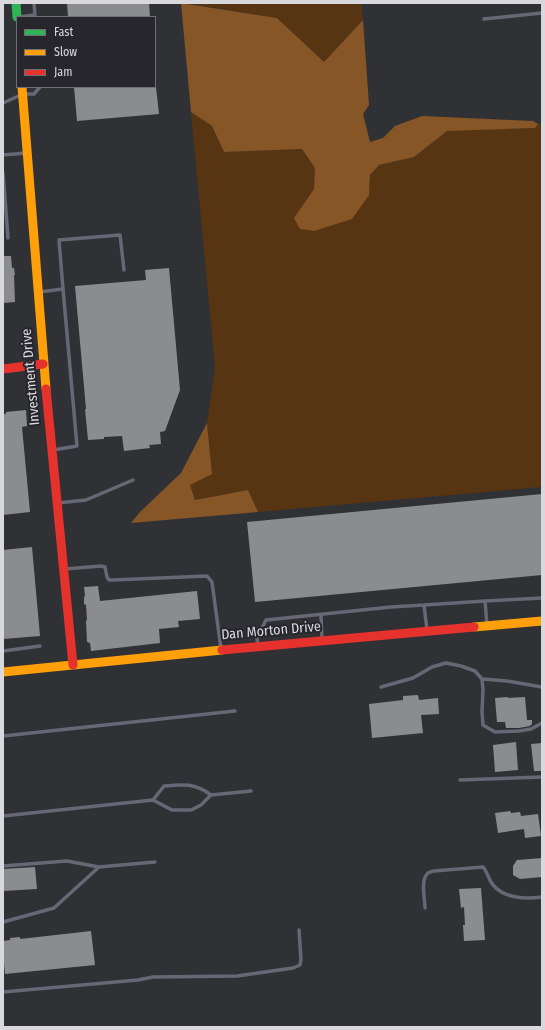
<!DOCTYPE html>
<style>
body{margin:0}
#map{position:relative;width:545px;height:1030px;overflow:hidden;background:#303135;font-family:"Fira Sans Condensed",sans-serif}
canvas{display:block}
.frame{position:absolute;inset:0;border:4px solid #d9d9dd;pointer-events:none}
.legend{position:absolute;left:16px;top:16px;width:140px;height:72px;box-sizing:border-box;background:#26262c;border:1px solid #6e6e73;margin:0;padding:5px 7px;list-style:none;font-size:12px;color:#d9d9dd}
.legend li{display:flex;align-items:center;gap:8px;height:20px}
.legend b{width:20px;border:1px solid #6e6e73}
</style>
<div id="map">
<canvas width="545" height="1030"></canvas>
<div class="frame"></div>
<ul class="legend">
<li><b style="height:5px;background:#30b455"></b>Fast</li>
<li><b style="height:5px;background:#ff9f0a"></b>Slow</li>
<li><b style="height:5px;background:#e5322d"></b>Jam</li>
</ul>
</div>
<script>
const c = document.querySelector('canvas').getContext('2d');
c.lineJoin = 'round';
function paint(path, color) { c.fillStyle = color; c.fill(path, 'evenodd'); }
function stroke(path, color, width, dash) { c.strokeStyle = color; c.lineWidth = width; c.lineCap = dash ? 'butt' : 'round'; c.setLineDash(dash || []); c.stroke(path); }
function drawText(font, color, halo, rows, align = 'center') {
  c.font = font + ' "Fira Sans Condensed",sans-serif'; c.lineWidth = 4; c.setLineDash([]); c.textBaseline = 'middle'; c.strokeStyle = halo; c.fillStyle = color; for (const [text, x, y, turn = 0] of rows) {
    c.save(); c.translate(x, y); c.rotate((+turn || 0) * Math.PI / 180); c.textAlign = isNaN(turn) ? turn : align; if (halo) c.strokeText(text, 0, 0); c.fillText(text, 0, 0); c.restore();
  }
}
paint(new Path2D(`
 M185,3h176l2,17 -39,42 -47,-44z
 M191,112l21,14 12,26 78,-3 13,19 -1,21 55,6 1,-20 9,-10 35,-8 33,-27 88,-2 3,-4h4v363l-284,25 -10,-22 -53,10 -5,-15 22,-12 -5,-50 8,-55z`), '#573412');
paint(new Path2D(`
 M181,3l96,15 47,44 39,-42 6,85 -6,9 7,28 13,-4 12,-12 27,-10 111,5 5,3 -3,4 -88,3 -33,26 -35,8 -9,10 -1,20 -17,24 -38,12 -14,-2 -6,-11 20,-29 1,-21 -13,-19 -78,3 -12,-26 -21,-14z
 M207,423l5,51 -22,11 5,15 53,-10 10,22 -127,11 9,-11 41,-39z`), '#865627');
paint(new Path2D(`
 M67,3h82l1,14h-82z
 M74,87h82l3,27 -82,7z
 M3,256h8l1,12h2l1,7h-1l1,27 -12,1z
 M169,268l11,122 -15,41 -5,1 1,12 -12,1 1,3 -26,3 -2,-15 -18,1v2l-16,1 -3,-31h1l-11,-123 71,-6 -1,-10z
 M26,410l1,16 -5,1 8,85 -27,3v-101h3v-2z
 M542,494v81l-287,27 -8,-80z
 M32,547l8,89 -37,3v-89z
 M98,586l2,15 97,-10 3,28 -22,2 1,6 -20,2 1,14 -69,8 -1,-8 -3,-1 -1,-21 1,-1 -1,-15 -2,-1v-7l1,-1 -1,-9z
 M418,695l1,5 19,-2 1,16 -18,1 2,18 -51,5 -3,-34 34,-4v-4z
 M508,697v1l17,-1 2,23h5v4l-2,2 -11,2h-13l-1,-6h-8l-2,-24z
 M516,742l2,28 -23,2 -2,-27z
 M542,743v28h-8l-3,-27z
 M510,811l1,2 9,-1 1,4 17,-2 3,22 -16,2 -1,-9 -26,4 -3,-20z
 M542,858v19l-22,2 -7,-4v-9l4,-6z
 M35,867l2,22 -34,2v-22z
 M481,888l4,52 -21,1 -1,-16h2l-1,-18 -3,1 -2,-19z
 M91,931l4,34 -90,9 -1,-11h-1v-22l7,-1v-2l10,-1v2z`), '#8b8c8f');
stroke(new Path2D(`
 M34,3l1,13
 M18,17l17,-2
 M484,19l58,-6
 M3,103l20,-9h11l6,-7
 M3,155l23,-2
 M3,173l5,65
 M39,292l24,-3 -4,-49 61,-5 4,35
 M53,450l24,-4 -14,-157
 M58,503l28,-3 47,-20
 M65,569l36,-3 4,1 2,10 2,3h4l94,-4 5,6 9,67
 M485,601l57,-3
 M424,605l61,-4 2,24
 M321,615l1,24
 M258,646l-1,-8 9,-18 125,-13 33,-2 3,25
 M3,651l37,-5
 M482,679l25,2 35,6
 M381,687l32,-9 19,-11 14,-4 15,3 14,5 7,8 1,11 -1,22 1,13 12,7 24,-1 12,-2 11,-6
 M3,736l232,-25
 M460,780l82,-3
 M211,795l40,-4
 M3,816l150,-16 19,10h19l10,-5 10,-10c-16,-12 -27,-11 -47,-9l-11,14
 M3,866l64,-5 32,6 56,-5
 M425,908c0,-9 -5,-28 3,-35 2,-1 4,-2 6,-2l49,-4c5,6 6,14 11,19 12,13 32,13 48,11
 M3,922l51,-14 45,-41
 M3,992l135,-12 15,-3 84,-1 56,-8 7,-3 1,-6 -2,-29`), '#676776', 3.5);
stroke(new Path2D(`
 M16,3l1,14`), '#30b455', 9);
stroke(new Path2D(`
 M22,87l24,302
 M474,627l68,-6
 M3,672l219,-22`), '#ff9f0a', 9);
stroke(new Path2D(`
 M3,369l40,-5
 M46,389l27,276
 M222,650l252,-23`), '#e5322d', 9);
drawText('14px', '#d9d9dd', '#26262c', [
 ["Investment Drive",31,377,-95],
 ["Dan Morton Drive",271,631,-5]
]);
</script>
